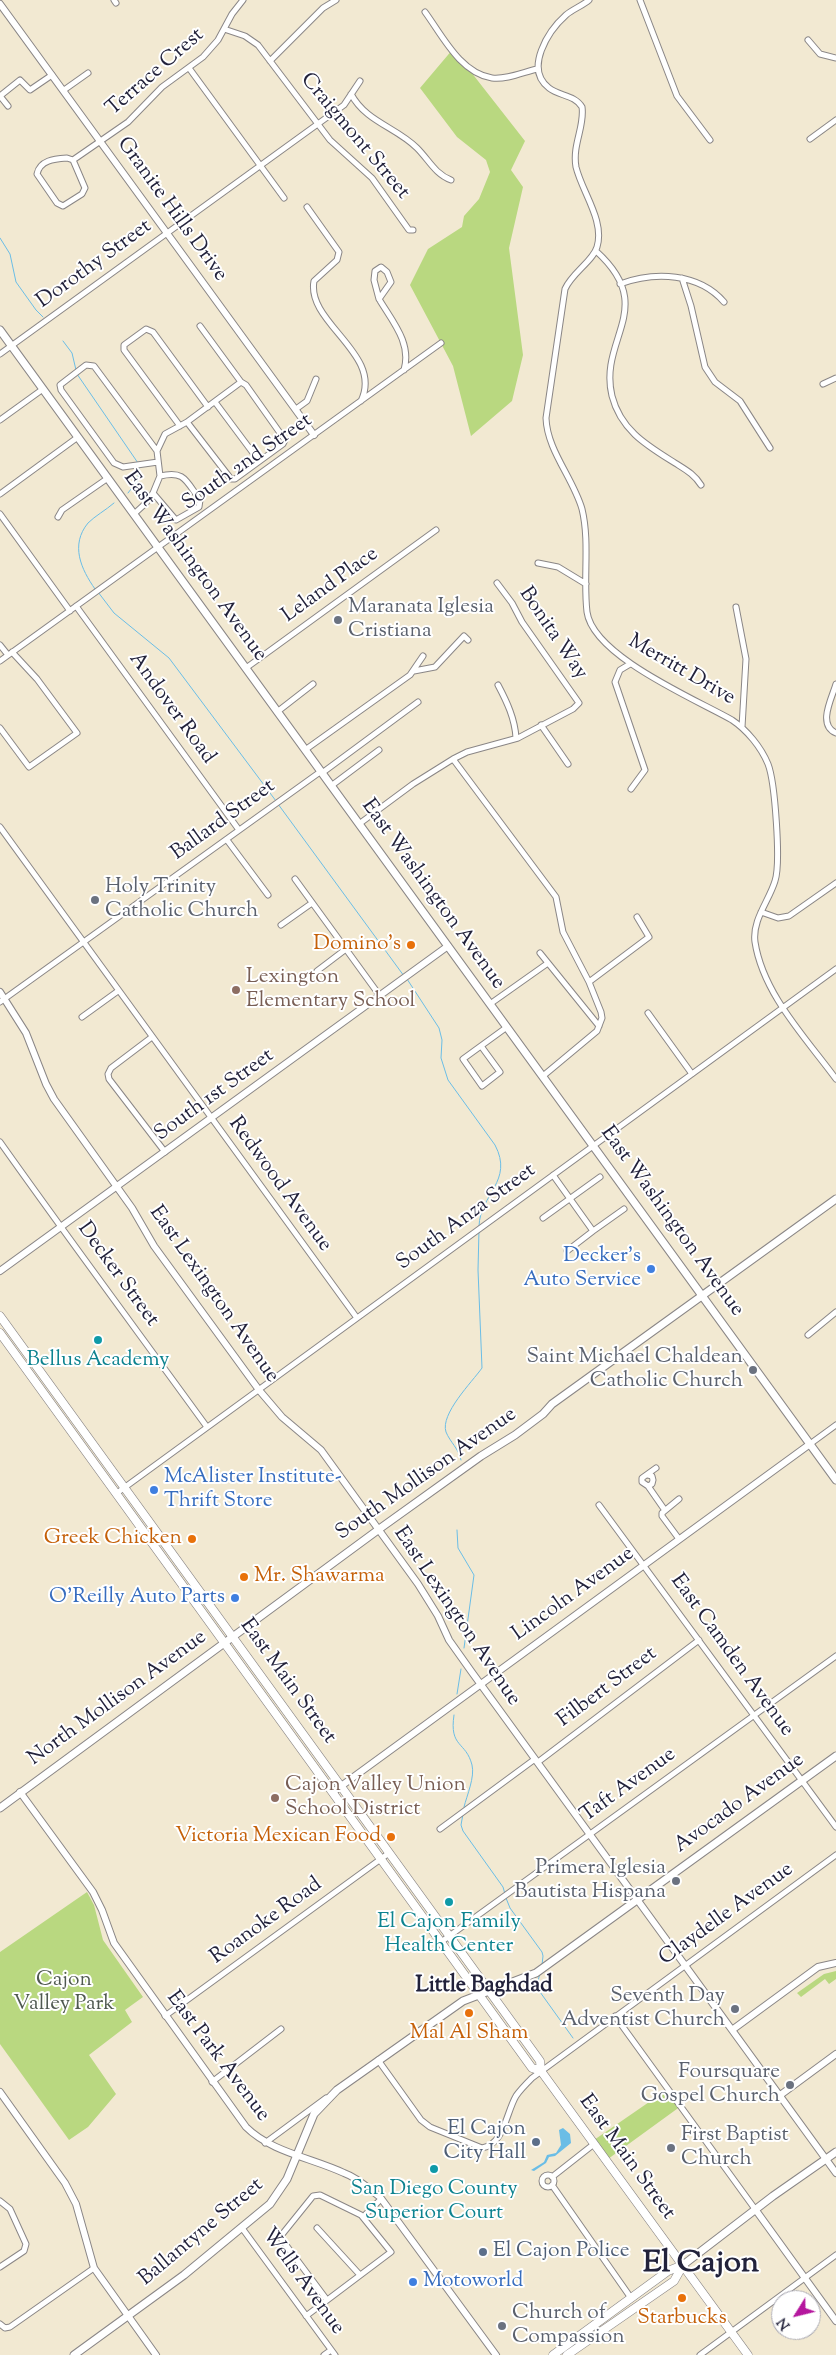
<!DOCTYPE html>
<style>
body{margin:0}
#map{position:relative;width:836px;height:2355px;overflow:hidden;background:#f2e9d2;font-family:"Sorts Mill Goudy",serif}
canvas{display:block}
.north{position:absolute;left:771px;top:2290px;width:50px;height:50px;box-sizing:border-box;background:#fff;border:1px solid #a7a7b1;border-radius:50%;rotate:234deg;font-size:14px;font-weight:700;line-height:20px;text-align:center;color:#22223b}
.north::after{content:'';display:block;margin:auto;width:18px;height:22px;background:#b5179e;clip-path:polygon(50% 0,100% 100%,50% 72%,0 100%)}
</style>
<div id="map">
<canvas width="836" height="2355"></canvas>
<div class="north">N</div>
</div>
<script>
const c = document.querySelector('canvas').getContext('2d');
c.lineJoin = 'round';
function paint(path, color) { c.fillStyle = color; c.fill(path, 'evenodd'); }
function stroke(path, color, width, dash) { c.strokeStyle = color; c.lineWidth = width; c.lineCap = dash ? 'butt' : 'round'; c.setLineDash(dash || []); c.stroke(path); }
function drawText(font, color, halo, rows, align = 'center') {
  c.font = font + ' "Sorts Mill Goudy",serif'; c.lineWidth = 4; c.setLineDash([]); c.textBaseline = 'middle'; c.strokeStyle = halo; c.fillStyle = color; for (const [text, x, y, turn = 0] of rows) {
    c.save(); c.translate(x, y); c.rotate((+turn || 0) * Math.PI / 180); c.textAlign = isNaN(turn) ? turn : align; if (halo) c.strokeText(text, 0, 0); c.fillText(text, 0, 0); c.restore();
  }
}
paint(new Path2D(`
 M453,49l72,92 -14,29 12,17 -14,61 14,107 -11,46 -41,35 -18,-70 -43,-81 18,-36 34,-22 2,-11 15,-17 11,-27 -4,-12 -29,-23 -37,-49z
 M87,1892l7,13 9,35 40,57 -18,13 7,12 -43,33 27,39 -28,33 -19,13 -69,-96v-92z
 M836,1971v8l-7,5 -4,-5 -24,18 -4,-4 27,-19z
 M668,2089l13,17 -73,53 -14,-19z`), '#b9d880');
paint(new Path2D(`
 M563,2128l7,6 1,9 -16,13 -6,1 -3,6 -12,8 -3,-1 13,-8 3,-7 9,-2 5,-8 -2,-15z`), '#6abde6');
stroke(new Path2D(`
 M0,238l10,16 6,28 20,28 7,7
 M63,341l9,12 4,17
 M77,374l61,89
 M128,493l10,-13 1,-13
 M95,589c-14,-20 -25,-44 -7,-66 7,-7 18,-13 26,-20
 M98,592l16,21 55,45 107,143
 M278,804l126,172
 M407,979l32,49 3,12 -1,18 7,22 47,65c19,36 -15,49 -16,81
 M461,1460c-2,-11 -11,-18 -15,-28 -6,-18 26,-50 36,-64l-4,-98 1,-40
 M457,1530l1,18 16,27 -10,73
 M457,1694l4,-25
 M454,1715c-5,33 12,26 18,50 3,12 -5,30 -8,42
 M463,1814l-2,11 2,6 40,56 2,7
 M506,1898l4,10 32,44 1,4 -1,9
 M540,1973l-3,12 3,7 33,46`), '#6abde6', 1);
const minor = new Path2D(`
 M114,0l2,3
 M589,0c-7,6 -16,9 -23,15 -18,16 -42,54 -17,73 10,8 26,7 33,19 3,19 -10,38 -6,60 6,25 29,54 21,80 -4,14 -25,26 -32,42l-19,129c1,32 27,60 36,91 8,33 1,69 5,103 6,44 108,87 145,108 15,10 29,27 36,44 7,18 13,99 7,117 -6,20 -23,39 -20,61 8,52 51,96 81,137
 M640,0l37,96 33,44
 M425,12c17,23 35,61 67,66 14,2 32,-6 45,-9
 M224,29l21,7 13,9 72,95 42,38 37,52h4
 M808,40l12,14 16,4
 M270,61l53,-53 13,-8
 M189,68l95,130
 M64,90l24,-17
 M351,94c15,28 45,33 66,54 12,12 18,26 34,32
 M8,106l-8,-10 20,-16 10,10 22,-15
 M810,139l26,-19
 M67,158l6,2 12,28 -3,6 -19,12 -6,-3 -20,-29c3,-14 17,-15 30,-16z
 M73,160l55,-38 34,-35 41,-30 15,-17 14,-26 11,-14
 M307,207l32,45 -2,8 -23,21c-8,42 70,73 47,120
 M596,251c63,57 2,87 16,145 9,35 36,50 63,67 11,7 19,11 26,22
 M682,278l9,28 14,61 10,15 25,19 30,47
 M620,284c35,-13 79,-11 104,18
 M379,299l-5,-19 1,-9 6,-4 6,5 4,10 -12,17c13,22 33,44 25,71
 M200,326l41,56
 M0,354l344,-249 16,-24
 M823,384l13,-6
 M215,402l44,59
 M296,409l11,-8 9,-22
 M0,420l43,-31
 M180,426l-56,-76v-5l22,-16 7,3 55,75
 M157,451l-63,-85 -8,-1 -26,20 1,5 53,73 9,4 35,-5
 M153,493l23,27 23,-13 1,-7c-14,-19 -15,-30 -40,-24
 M0,494l78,-57
 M0,514l70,97
 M134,514l12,-11 7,-10 7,-17 -3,-25 8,-17 22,-12 54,-40 5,3 39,55 -2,4 -48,35h-4l-44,-57
 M58,517l4,-7 46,-32
 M538,563l20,4 28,17
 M76,606l163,224
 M736,607l10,52 -4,68
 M0,645l8,10
 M0,661l441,-318
 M630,664l-10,6 -5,12 30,88 -14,19
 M246,668l190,-138
 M414,671l21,-4 29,-31 4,4
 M836,684c-4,14 -19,41 0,49
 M498,685c9,17 17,34 18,53
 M277,712l36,-28
 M541,725l27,39
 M0,728l29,39 48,-34 -40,-54 -25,-27
 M305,750l105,-75 13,-19
 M453,759l103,138 7,35 26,50 12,30 1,6 -5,13 -54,45
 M322,773l96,-71
 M331,786l48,-36
 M359,824l54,-40 40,-25 14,-7 51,-14 55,-29 6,-6 -57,-81 -10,-19 -15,-20
 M0,827l357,491
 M227,840l41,55
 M295,879l85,117
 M761,912l17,6 11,-2 47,-33
 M281,925l31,-22
 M540,953l59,73
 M317,971l29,-22
 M589,982l60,-45 -12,-20
 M0,1002l320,-230
 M490,1004l58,-41
 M648,1013l44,61
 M82,1017l36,-26
 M152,1037l-41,31 -3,6 1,5 56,73
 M481,1046l19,26 -18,14 -19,-27 44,-32
 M0,1142c68,96 138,190 207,285
 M553,1175l40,56 -26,20
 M543,1218l57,-41
 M593,1231l31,-22
 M808,1335l28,-23
 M810,1444l26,-19
 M648,1475l4,1 1,4 -1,4 -4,2 -6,-4v-4l14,-10
 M648,1486l16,23
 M117,1493l719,-524
 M679,1499l-17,14v3l17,23
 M599,1505l237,322
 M538,1762l161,-122
 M440,1829l95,-70
 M441,1942l395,-286
 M165,2016l224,-163
 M615,2016l140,193
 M378,2060l43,60 9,7 52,21c22,-3 24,-35 34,-52 4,-6 10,-12 16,-18l304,-223
 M212,2082l69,-53
 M265,2143l61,-45
 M542 2181a6 6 0 1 1 12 0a6 6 0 1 1-12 0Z
 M552,2177l42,-33
 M552,2185l79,113
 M0,2201l10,8 16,35 -2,7 -24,16
 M363,2217l18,-18
 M242,2228l93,127
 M317,2228l43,47
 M306,2316l85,-64 -30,-37 -41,-20 -7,1 -33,41 47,63
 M0,2324l5,4 5,-1 84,-59
 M324,2355l7,-5
 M700,2355l136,-100`);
const tertiary = new Path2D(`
 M0,4l314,431
 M0,992l26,41 20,51 8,15 78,109 22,38 105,144 23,27 39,33 97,134 20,32 11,24 22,31 365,502
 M0,1271l448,-325
 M20,1792l73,100 9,18 12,33 132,184c25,25 66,31 98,46 14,5 24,15 36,24l116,158
 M333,1792l477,-348
 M732,2030l86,-63 18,-4
 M0,2092l65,91 11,21 18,64 62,87
 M779,2096l57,-42
 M755,2209l81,112`);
const secondary = new Path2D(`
 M0,330l836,1150
 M0,1808l382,-281 99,-71 34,-21 28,-21 9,-10 284,-205
 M683,2265l90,-69 63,-44
 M74,2355l110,-80 86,-71 17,-25 27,-65 23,-24 126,-89 73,-28 300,-217`);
const primary = new Path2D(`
 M0,1316l540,745 1,10 207,284
 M0,1333l485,670 47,65 9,3
 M553,2355l115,-84 15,-6
 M567,2355l107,-74 9,-16`);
stroke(minor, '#8a8686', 7);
stroke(tertiary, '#8a8686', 8);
stroke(secondary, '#8a8686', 9);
stroke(primary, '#8a8686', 9);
stroke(minor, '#fff', 5);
stroke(tertiary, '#fff', 6);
stroke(secondary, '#fff', 7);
stroke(primary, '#fff', 8);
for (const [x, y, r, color] of [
 [338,620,5,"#6b7280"],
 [95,900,5,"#6b7280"],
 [411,945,5,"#e8710a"],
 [236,990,5,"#8d6e63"],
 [651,1269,5,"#3f7fe0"],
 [98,1340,5,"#0f9aa8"],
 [753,1370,5,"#6b7280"],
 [154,1490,5,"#3f7fe0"],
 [192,1539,5,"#e8710a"],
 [244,1577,5,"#e8710a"],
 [235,1598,5,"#3f7fe0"],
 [275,1798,5,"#8d6e63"],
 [391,1837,5,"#e8710a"],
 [676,1881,5,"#6b7280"],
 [449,1902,5,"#0f9aa8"],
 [735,2009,5,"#6b7280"],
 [469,2013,5,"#e8710a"],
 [790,2085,5,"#6b7280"],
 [536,2142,5,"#5c6f8a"],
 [671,2148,5,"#6b7280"],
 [434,2169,5,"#0f9aa8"],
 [483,2252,5,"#5c6f8a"],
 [413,2282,5,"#3f7fe0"],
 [682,2298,5,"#e8710a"],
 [502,2326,5,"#6b7280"]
]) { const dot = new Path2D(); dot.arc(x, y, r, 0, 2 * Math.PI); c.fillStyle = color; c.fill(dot); stroke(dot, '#fff', 2); }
drawText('21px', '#22223b', '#fff', [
 ["Terrace Crest",156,73,-41],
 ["Craigmont Street",354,137,50],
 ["Granite Hills Drive",171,210,54],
 ["Dorothy Street",95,265,-36],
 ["South 2nd Street",248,463,-35],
 ["East Washington Avenue",194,567,54],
 ["Leland Place",331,586,-36],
 ["Bonita Way",552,634,56],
 ["Merritt Drive",681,671,30],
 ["Andover Road",171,709,54],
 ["Ballard Street",224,821,-36],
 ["East Washington Avenue",432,895,54],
 ["South 1st Street",215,1096,-36],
 ["Redwood Avenue",279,1185,54],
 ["South Anza Street",467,1218,-36],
 ["East Washington Avenue",671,1222,54],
 ["Decker Street",117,1275,54],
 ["East Lexington Avenue",213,1295,55],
 ["South Mollison Avenue",427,1475,-35],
 ["Lincoln Avenue",574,1595,-36],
 ["East Lexington Avenue",456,1617,56],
 ["East Camden Avenue",731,1656,54],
 ["East Main Street",287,1682,54],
 ["Filbert Street",608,1688,-37],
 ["North Mollison Avenue",118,1699,-36],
 ["Taft Avenue",629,1786,-36],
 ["Avocado Avenue",740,1804,-36],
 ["Claydelle Avenue",727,1915,-36],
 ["Roanoke Road",267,1922,-36],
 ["East Park Avenue",217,2057,53],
 ["East Main Street",626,2158,54],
 ["Ballantyne Street",202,2233,-40],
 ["Wells Avenue",302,2282,54]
]);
drawText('21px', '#5b616d', '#fff', [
 ["Maranata Iglesia",348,608],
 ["Cristiana",348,632],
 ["Holy Trinity",105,888],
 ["Catholic Church",105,912],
 ["Saint Michael Chaldean",743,1358,"right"],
 ["Catholic Church",743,1382,"right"],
 ["Primera Iglesia",666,1869,"right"],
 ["Bautista Hispana",666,1893,"right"],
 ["Seventh Day",725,1997,"right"],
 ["Adventist Church",725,2021,"right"],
 ["Foursquare",780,2073,"right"],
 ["Gospel Church",780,2097,"right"],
 ["First Baptist",681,2136],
 ["Church",681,2160],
 ["Church of",512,2314],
 ["Compassion",512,2338]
], 'left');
drawText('21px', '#c56008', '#fff', [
 ["Domino's",401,945],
 ["Greek Chicken",182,1539],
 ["Mr. Shawarma",254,1577,"left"],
 ["Victoria Mexican Food",381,1837],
 ["Mal Al Sham",469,2034,"center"],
 ["Starbucks",682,2319,"center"]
], 'right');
drawText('21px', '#785e54', '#fff', [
 ["Lexington",246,978],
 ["Elementary School",246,1002],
 ["Cajon Valley Union",285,1786],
 ["School District",285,1810]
], 'left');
drawText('21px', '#366cbe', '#fff', [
 ["Decker's",641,1257],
 ["Auto Service",641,1281],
 ["McAlister Institute-",164,1478,"left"],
 ["Thrift Store",164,1502,"left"],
 ["O'Reilly Auto Parts",225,1598],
 ["Motoworld",423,2282,"left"]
], 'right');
drawText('21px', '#0d838f', '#fff', [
 ["Bellus Academy",98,1361],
 ["El Cajon Family",449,1923],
 ["Health Center",449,1947],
 ["San Diego County",434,2190],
 ["Superior Court",434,2214]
]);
drawText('21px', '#4f5950', '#fff', [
 ["Cajon",64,1981],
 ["Valley Park",64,2005]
]);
drawText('21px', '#4e5e75', '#fff', [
 ["El Cajon",526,2130],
 ["City Hall",526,2154],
 ["El Cajon Police",493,2252,"left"]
], 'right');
drawText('bold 22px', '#22223b', '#fff', [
 ["Little Baghdad",484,1987]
]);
drawText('bold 31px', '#22223b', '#fff', [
 ["El Cajon",701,2266]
]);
</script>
